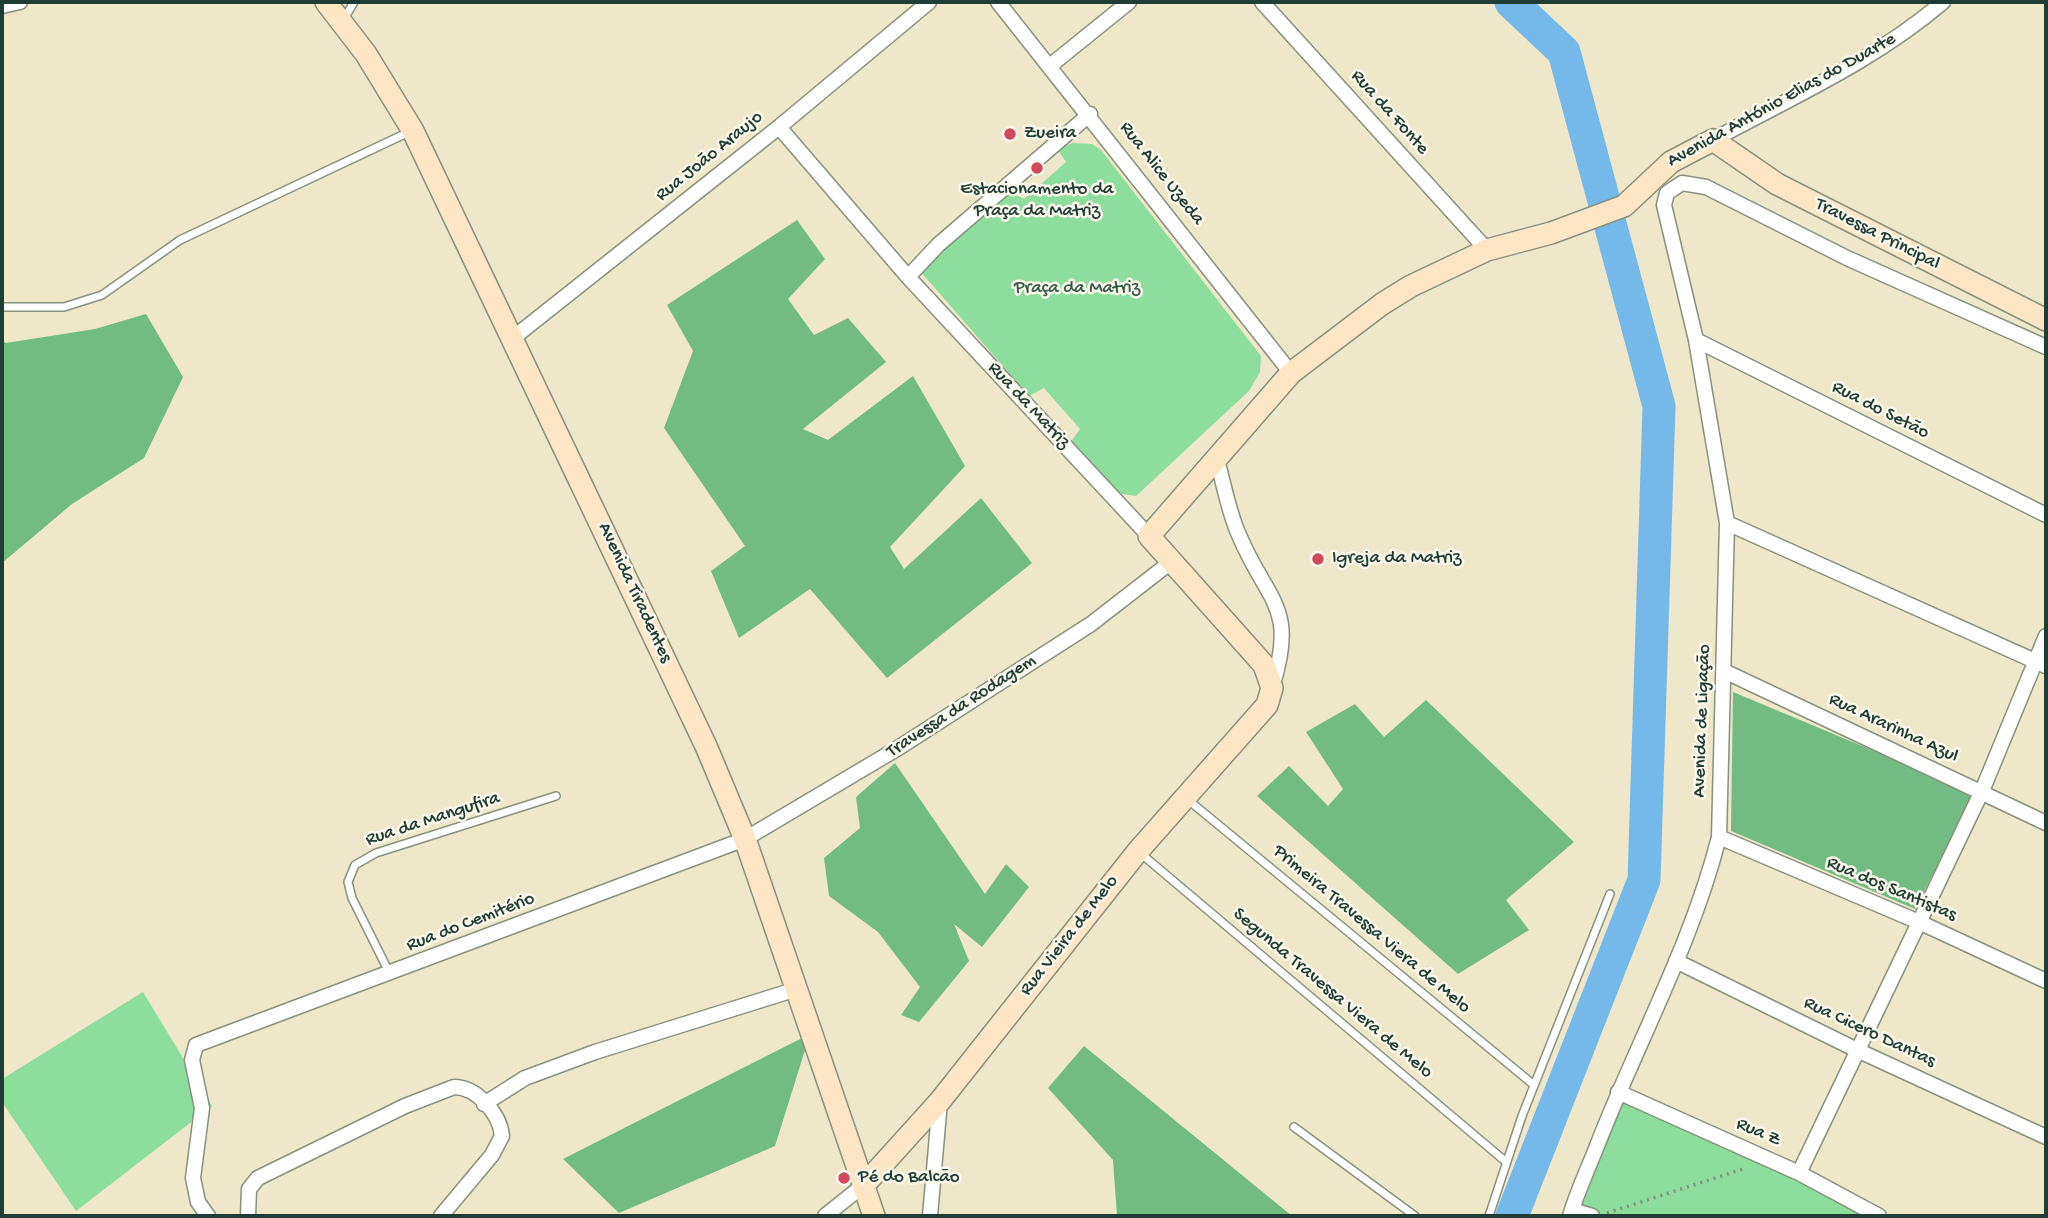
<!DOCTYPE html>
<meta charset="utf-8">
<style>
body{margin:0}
#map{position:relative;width:2048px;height:1218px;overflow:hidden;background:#eee7ca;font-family:"Gochi Hand",sans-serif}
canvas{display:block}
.frame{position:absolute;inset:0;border:4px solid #1f3d34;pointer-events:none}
</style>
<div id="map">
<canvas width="2048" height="1218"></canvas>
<div class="frame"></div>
</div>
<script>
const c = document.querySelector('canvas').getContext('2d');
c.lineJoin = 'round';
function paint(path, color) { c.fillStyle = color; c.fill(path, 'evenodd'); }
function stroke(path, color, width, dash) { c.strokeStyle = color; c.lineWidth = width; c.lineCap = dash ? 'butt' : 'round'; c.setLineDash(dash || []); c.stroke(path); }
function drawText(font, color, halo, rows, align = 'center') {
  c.font = font + ' "Gochi Hand",sans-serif'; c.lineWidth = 5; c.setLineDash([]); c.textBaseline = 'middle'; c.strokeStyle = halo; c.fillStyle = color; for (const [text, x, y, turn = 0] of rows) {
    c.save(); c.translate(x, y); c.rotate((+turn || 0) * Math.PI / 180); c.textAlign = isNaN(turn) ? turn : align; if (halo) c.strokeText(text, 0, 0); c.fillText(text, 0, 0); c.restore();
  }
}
paint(new Path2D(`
 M1072,143l20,1 9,6 160,206 -1,16 -11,19 -113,105 -20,-3 -46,-50 10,-14 -36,-41 -15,8 -109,-125 89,-80 15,8 42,-37 -8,-12z
 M143,992l69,114 -136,105 -74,-109v-23z
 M1617,1093l183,77 87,46h-304l-13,-6z`), '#8ddd9d');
paint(new Path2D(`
 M797,220l28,39 -37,40 26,36 34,-17 38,44 -83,67 25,11 85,-64 52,90 -75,81 14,22 77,-71 51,65 -145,115 -77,-89 -71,49 -28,-67 34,-25 -81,-118 29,-77 -26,-46z
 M146,314l37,63 -39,81 -72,46 -70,59v-222l4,2 89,-14z
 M1733,692l242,101 -60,116 -184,-78z
 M1426,700l148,142 -68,58 23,30 -71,44 -201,-178 32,-30 39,40 15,-17 -37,-57 49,-28 29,33z
 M895,763l90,131 21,-30 23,23 -47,60 -28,-23 15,37 -50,61 -18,-7 19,-28 -42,-55 -49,-36 -5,-38 36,-30 -4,-31z
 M810,1034l-35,112 -156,67 -56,-54z
 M1084,1046l208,170h-175l-4,-56 -65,-72z`), '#72bc84');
stroke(new Path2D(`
 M1511,2l53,50 95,354 -15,474 -132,336`), '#75b9eb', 33);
const lane = new Path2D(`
 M344,19l10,-17
 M2,307h62l38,-12 78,-55 229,-108
 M1187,799l347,286
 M1139,852l366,309
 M390,974l-38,-76 -4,-16 7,-17 21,-12 180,-57
 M1294,1127l121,89
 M1489,1216l33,-100 88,-222`);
const street = new Path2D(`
 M998,2l293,371
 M1262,2l225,248
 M2,6l18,-4
 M1051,65l78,-63
 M779,127l129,150 241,259
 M1713,140c79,-43 161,-79 230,-138
 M908,277l30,-32 152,-131
 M513,338l266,-211 150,-125
 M1696,340l350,175
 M1216,457c8,26 12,54 23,78 28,67 59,71 33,152
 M1727,523l319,143
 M1724,671l322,152
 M1719,837l200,85 127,59
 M1676,961l181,89 189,87
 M1618,1092l181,81 80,43
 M484,1104l41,-26 70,-26 202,-63
 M1799,1173l183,-382 64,-155
 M1572,1210l20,6
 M208,1216l-10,-14 -5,-24 9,-70 -10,-48 4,-15 549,-206 150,-89 196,-126 80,-62
 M248,1216l1,-27 9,-11 147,-72 49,-19c23,0 46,27 48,49l-10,19 -51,61
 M825,1216l40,-32
 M930,1216l10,-115
 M1570,1216c7,-24 18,-47 27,-70 40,-103 95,-202 122,-309l8,-314 -31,-183 -32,-135 3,-12 15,-10 24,4 141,71 199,89`);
const secondary = new Path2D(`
 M326,2l40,52 47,77 293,615 39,93 129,377
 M865,1184l75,-83 198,-250 129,-146 5,-17 -8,-23 -115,-129 142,-163 91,-69 29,-18 76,-36 64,-17 73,-27 47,-44 42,-22 64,44 269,136`);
stroke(lane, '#86927f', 10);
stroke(street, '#86927f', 17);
stroke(secondary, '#86927f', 24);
stroke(new Path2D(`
 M1607,1213l139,-45`), '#86927f', 3.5, [2, 5]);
stroke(lane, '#fff', 7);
stroke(street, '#fff', 14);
stroke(secondary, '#fce6c4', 21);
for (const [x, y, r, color] of [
 [1010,134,7,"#d1495b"],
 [1037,168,7,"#d1495b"],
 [1318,559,7,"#d1495b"],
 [844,1178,7,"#d1495b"]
]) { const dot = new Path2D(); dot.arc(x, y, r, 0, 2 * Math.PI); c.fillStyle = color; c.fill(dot); stroke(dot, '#fbf7ec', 2.5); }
drawText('19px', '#1f3d34', '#fbf7ec', [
 ["Avenida António Elias do Duarte",1782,101,-29],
 ["Rua da Fonte",1389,113,48],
 ["Rua João Araujo",710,157,-39],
 ["Rua Alice Uzeda",1161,174,52],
 ["Travessa Principal",1877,235,27],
 ["Rua da Matriz",1028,406,47],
 ["Rua do Setão",1880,411,27],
 ["Avenida Tiradentes",634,593,65],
 ["Travessa da Rodagem",962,707,-33],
 ["Avenida de Ligação",1703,721,-88],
 ["Rua Ararinha Azul",1893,729,25],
 ["Rua da Mangufira",433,820,-18],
 ["Rua dos Santistas",1891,890,23],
 ["Rua do Cemitério",471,923,-21],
 ["Primeira Travessa Viera de Melo",1371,930,40],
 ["Rua Vieira de Melo",1070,936,-52],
 ["Segunda Travessa Viera de Melo",1332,994,40],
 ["Rua Cicero Dantas",1869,1033,25],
 ["Rua Z",1758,1133,23]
]);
drawText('19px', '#1f3d34', '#fbf7ec', [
 ["Zueira",1024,134],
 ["Estacionamento da",1037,190,"center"],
 ["Praça da Matriz",1037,212,"center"],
 ["Igreja da Matriz",1332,559],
 ["Pé do Balcão",858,1178]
], 'left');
drawText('19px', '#355d49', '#fbf7ec', [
 ["Praça da Matriz",1077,289]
]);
</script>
